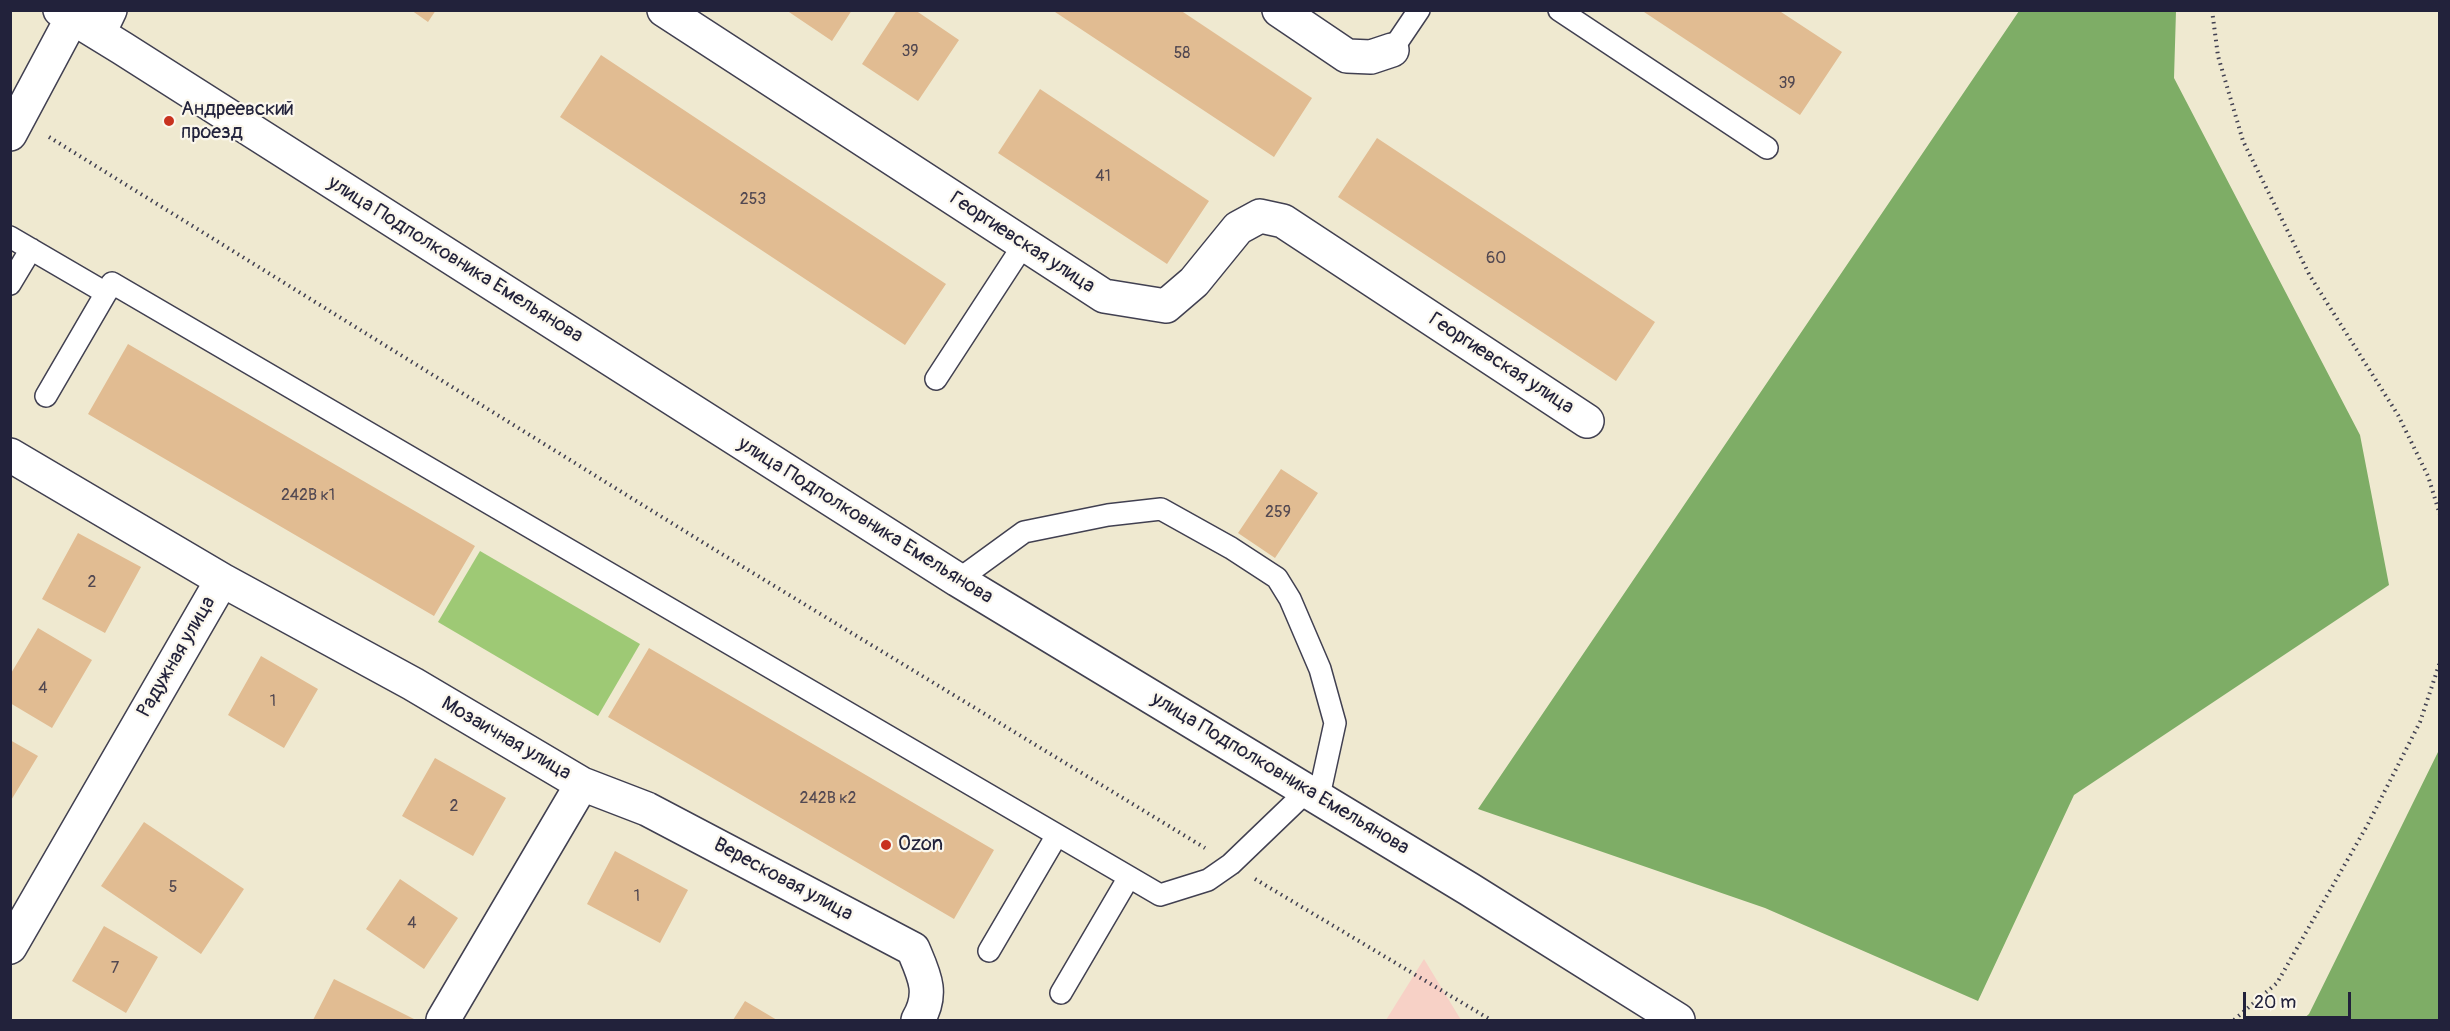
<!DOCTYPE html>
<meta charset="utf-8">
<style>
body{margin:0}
#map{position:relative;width:2450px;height:1031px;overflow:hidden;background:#efe9d0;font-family:Pangolin,sans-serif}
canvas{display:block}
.frame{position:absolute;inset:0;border:12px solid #22223b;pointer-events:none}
.scale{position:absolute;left:2243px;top:992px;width:108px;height:27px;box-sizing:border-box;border:3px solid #22223b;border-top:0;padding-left:8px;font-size:18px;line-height:21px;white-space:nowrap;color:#22223b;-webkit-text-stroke:4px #fbf7ec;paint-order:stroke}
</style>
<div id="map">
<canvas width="2450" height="1031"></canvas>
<div class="frame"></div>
<div class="scale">20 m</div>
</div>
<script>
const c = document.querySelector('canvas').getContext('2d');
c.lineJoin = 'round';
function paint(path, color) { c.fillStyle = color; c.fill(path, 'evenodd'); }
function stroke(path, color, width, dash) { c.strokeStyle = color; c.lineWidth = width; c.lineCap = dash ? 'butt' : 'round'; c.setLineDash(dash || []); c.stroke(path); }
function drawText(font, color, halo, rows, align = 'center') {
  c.font = font + ' Pangolin,sans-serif'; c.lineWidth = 4.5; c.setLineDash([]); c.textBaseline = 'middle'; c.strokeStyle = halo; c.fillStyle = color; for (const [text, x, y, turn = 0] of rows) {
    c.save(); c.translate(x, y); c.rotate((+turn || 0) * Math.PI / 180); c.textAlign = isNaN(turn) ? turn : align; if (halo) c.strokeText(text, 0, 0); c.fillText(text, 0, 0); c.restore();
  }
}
paint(new Path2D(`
 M1424,959l37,61h-75z`), '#f7d1c6');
paint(new Path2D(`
 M480,551l160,93 -42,72 -160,-94z`), '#9ec975');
paint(new Path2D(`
 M2019,11h157l-2,67 186,357 29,150 -315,210 -96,206 -213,-93 -287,-99z
 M2439,750v270h-137l7,-6z`), '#7ead66');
paint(new Path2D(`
 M411,10h25l-8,12z
 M786,10h66l-20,31z
 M897,10h18l44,30 -41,61 -56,-37z
 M1052,10h128l132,88 -38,59z
 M1641,10h137l64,42 -42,63z
 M601,55l345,229 -41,61 -345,-228z
 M1040,89l169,112 -42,63 -169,-111z
 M1377,138l278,184 -39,59 -278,-184z
 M128,344l347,202 -41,70 -346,-202z
 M1281,469l37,24 -43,65 -37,-25z
 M78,533l63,34 -36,66 -63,-34z
 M38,628l54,32 -40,68 -42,-25v-28z
 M649,648l345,202 -40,69 -346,-202z
 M261,656l57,33 -34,59 -56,-33z
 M10,740l28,16 -28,46z
 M435,758l71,40 -33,58 -71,-40z
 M144,822l100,67 -43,65 -100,-68z
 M615,851l73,39 -28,53 -73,-39z
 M400,879l58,39 -34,51 -58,-40z
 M104,926l54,31 -32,56 -54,-32z
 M334,979l82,41h-103z
 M745,1001l32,19h-44z`), '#e1bc92');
const service = new Path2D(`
 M1559,10l208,138
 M1392,50l27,-40
 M10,237l96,56 6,-10 1048,612 48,-15 23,-16 77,-74
 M10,284l21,-35
 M936,379l88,-135
 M46,396l60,-103
 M958,580l66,-48 84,-17 53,-6 70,39 46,30 13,21 30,70 15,54 -16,73
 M989,951l68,-116
 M1061,993l68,-116`);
const minor = new Path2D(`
 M664,10l440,286 62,10 28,-24 44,-54 22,-12 23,5 304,200
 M1279,10l68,46 24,1 21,-7
 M99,33l11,-23
 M10,134l62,-116
 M10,455l212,125 -212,367
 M222,580l191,104 169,100 -139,236
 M582,784l65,25 266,140c11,26 21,44 5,71`);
const primary = new Path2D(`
 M60,10l62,38 836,532 511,309 209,131`);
stroke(service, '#414051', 24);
stroke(minor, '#414051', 36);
stroke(primary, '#414051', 36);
stroke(new Path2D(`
 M2212,10l6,46 25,85 67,135 88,139 30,61 12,39
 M49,137l663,411 493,300
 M1255,879l236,141
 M2234,1020l43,-37 91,-159 52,-102 20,-60`), '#414051', 4, [1.5, 4.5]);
stroke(service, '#fff', 21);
stroke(minor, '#fff', 33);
stroke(primary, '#fff', 33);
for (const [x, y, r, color] of [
 [169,121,6,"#c8321e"],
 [886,845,6,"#c8321e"]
]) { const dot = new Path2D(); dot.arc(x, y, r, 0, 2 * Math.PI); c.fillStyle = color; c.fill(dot); stroke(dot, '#fbf7ec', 2); }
drawText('16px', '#524851', null, [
 ["39",910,52],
 ["58",1182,54],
 ["39",1787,84],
 ["41",1103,177],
 ["253",753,200],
 ["60",1496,259],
 ["242В к1",308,496],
 ["259",1278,513],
 ["2",92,583],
 ["4",43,689],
 ["1",273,702],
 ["242В к2",828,799],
 ["2",454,807],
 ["5",173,888],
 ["1",637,897],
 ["4",412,924],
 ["7",115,969]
]);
drawText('20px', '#22223b', '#fbf7ec', [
 ["Андреевский",181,110],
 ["проезд",181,133],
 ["Ozon",898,845]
], 'left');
drawText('20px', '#22223b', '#fbf7ec', [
 ["Георгиевская улица",1022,243,33],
 ["улица Подполковника Емельянова",455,260,32],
 ["Георгиевская улица",1501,364,33],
 ["улица Подполковника Емельянова",865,521,32],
 ["Радужная улица",177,657,-60],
 ["Мозаичная улица",506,739,30],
 ["улица Подполковника Емельянова",1280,774,31],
 ["Вересковая улица",783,880,28]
]);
</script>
